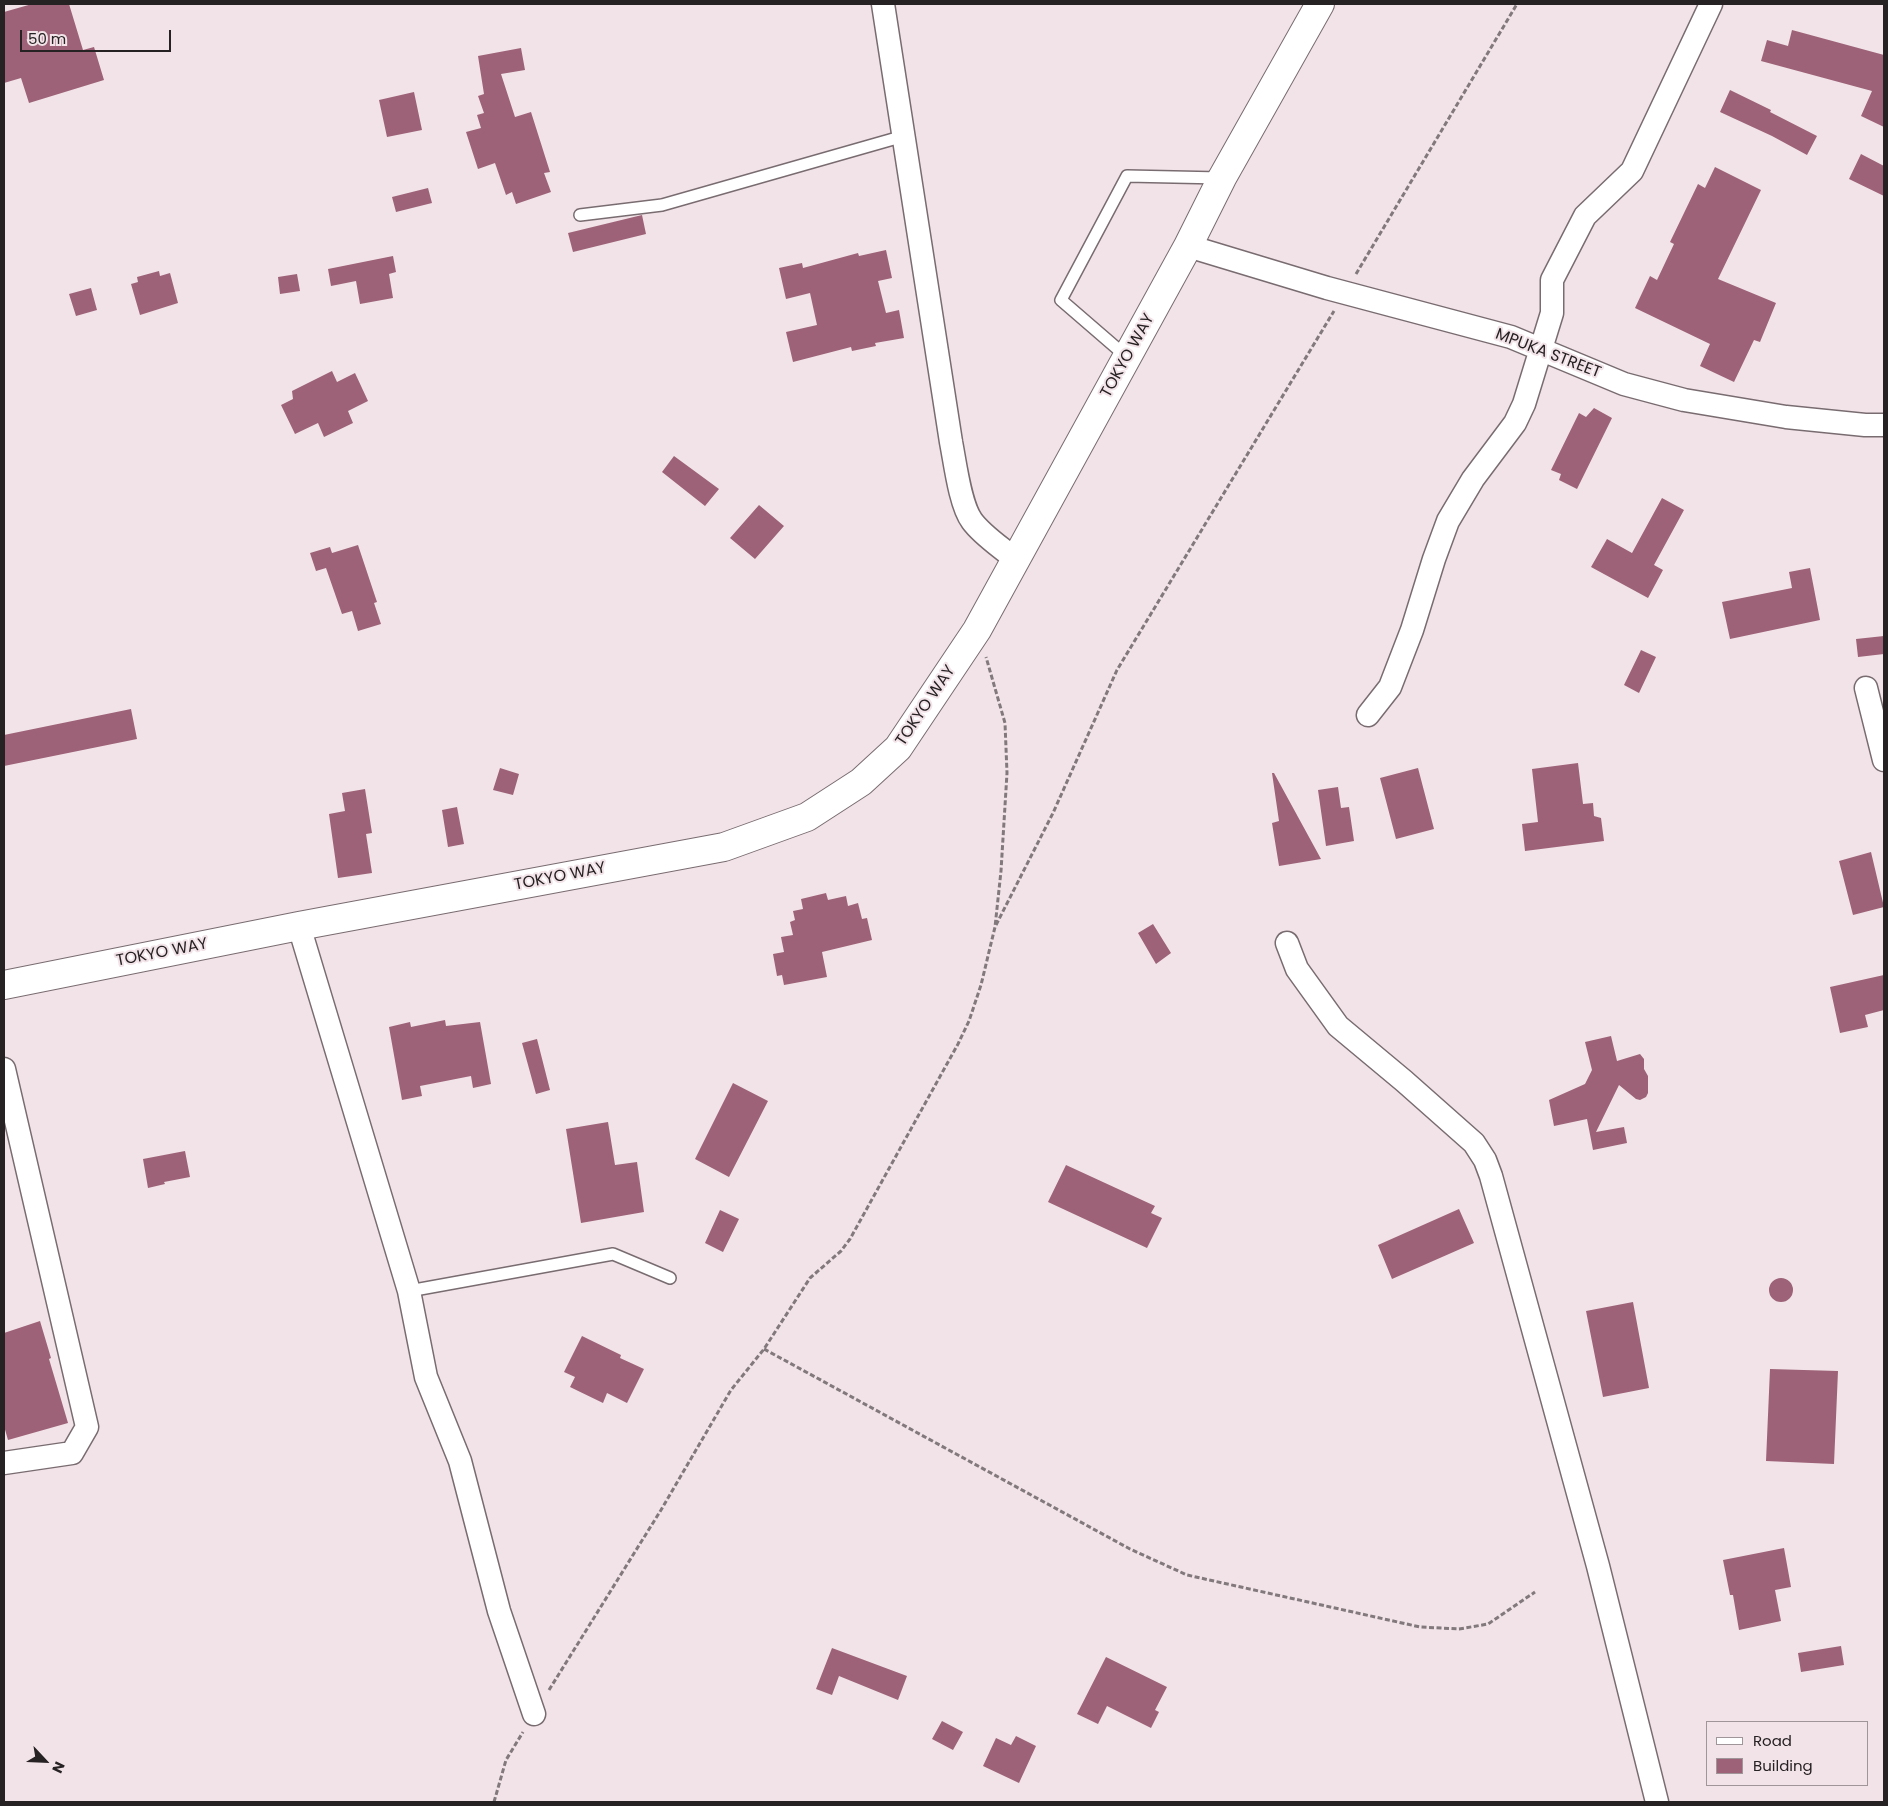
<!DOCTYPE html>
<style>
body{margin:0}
#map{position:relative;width:1888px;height:1806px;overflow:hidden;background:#f2e3e8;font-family:Poppins,sans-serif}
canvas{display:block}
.frame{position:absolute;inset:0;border:5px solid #262122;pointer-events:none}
.legend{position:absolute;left:1706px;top:1721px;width:162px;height:65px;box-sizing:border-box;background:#f2e3e8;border:1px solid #a09599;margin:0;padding:6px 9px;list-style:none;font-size:15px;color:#262122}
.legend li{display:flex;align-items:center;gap:10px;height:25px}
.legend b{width:25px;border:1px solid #a09599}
.north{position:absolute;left:20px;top:1736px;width:50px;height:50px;-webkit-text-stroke:4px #f2e3e8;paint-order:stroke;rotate:115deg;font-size:14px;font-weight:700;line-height:20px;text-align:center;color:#262122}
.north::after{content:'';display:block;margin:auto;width:18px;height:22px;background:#262122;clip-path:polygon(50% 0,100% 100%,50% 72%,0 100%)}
.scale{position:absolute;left:20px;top:30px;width:151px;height:22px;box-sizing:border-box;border:2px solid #262122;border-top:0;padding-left:6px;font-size:15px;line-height:18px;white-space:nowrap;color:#262122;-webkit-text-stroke:4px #f2e3e8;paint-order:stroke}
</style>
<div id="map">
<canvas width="1888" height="1806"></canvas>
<div class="frame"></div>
<ul class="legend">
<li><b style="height:6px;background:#fff"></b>Road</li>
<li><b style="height:14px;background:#9d6277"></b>Building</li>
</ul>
<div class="north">N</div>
<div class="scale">50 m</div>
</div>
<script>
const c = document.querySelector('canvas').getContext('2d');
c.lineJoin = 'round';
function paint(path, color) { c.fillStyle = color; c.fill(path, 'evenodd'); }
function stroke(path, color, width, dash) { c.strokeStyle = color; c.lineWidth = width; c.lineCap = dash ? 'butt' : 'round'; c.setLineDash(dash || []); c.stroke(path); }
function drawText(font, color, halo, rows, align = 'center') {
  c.font = font + ' Poppins,sans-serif'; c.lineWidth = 4; c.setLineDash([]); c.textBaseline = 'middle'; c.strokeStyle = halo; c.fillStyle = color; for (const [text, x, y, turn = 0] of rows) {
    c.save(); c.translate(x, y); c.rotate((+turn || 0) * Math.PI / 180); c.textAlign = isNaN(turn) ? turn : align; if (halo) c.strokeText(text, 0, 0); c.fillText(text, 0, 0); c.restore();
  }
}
paint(new Path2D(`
 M32,4h37l14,46 11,-3 10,33 -75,23 -8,-25 -17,5v-71z
 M1792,30l92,25v72l-23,-11 11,-25 -111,-30 6,-21 21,6z
 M521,48l4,22 -24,4 14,43 16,-5 19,60 -6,1 7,19 -35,12 -4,-12 -6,3 -11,-32 -17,6 -12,-37 15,-4 -4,-13 7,-2 -6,-17 6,-2 -6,-38z
 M1730,90l41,20 -1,2 47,24 -10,19 -35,-19 -52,-24z
 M414,92l8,38 -35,7 -8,-37z
 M1861,154l23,12v30l-35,-17z
 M1715,167l46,23 -43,89 58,24 -16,39 -6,-2 -20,42 -34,-16 10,-22 -75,-36 15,-32 7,4 17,-36 -4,-2 28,-58 7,4z
 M428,188l4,15 -36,9 -4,-15z
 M642,215l4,19 -73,18 -5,-19z
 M886,250l6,28 -14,3 8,32 13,-3 5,28 -29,5 1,3 -24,5 -1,-4 -58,15 -7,-30 31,-7 -7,-32 -24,6 -7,-31 23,-5 1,5 55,-15 1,3z
 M393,256l3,16 -7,2 4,24 -33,6 -4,-23 -25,5 -3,-17z
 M159,271l1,5 10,-3 8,30 -38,12 -9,-31 7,-2 -1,-5z
 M297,274l3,17 -20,3 -2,-17z
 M91,288l6,22 -21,6 -7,-22z
 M332,371l5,11 18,-9 13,28 -20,10 5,12 -29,14 -6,-14 -23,11 -14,-29 12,-6 -1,-8z
 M1594,408l18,10 -35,71 -18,-9 2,-6 -10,-4 28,-57 7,4z
 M674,456l45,33 -14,17 -43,-34z
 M1662,498l22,12 -30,55 9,5 -15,28 -57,-31 16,-28 25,14z
 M759,505l25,21 -29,33 -25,-21z
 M358,545l19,57 -3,1 7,21 -23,7 -6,-20 -10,3 -16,-46 -10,3 -6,-18 20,-6 2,6z
 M1810,568l10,52 -90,19 -8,-37 70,-14 -3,-16z
 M1884,636v18l-26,3 -2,-18z
 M1641,650l15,7 -17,36 -15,-8z
 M131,709l6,30 -133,27v-31z
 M1578,763l5,41 10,-1 1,13 7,2 3,23 -79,10 -3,-27 16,-2 -6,-53z
 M500,768l19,6 -6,21 -20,-5z
 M1418,768l16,61 -38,10 -16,-61z
 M1272,773h2l47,86 -42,7 -7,-43 7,-2z
 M1338,787l3,21 8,-1 5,34 -28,5 -8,-56z
 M365,789l7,44 -6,1 6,39 -34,5 -9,-64 16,-3 -3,-18z
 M457,807l7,37 -16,3 -6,-37z
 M1871,852l13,55 -31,8 -14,-54z
 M826,893l2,7 18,-4 2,10 10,-3 4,16 5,-1 5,22 -50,12 5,25 -43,8 -2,-10 -5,1 -4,-22 11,-2 -3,-15 12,-2 -3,-13 5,-2 -2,-9 10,-2 -2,-10z
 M1153,924l18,29 -15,11 -18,-31z
 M1884,975v35l-19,5 3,12 -28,6 -10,-46z
 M445,1020l1,6 34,-4 11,62 -18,4 -2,-12 -51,10 2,10 -20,4 -13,-73 21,-5 1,5z
 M1611,1036l6,25 23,-7 4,5v10l4,7v17l-2,4 -6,3 -4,-1 -17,-14 -23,47 28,-5 3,16 -34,7 -6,-31 -33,7 -5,-26 36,-16 7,-14 -7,-28z
 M537,1039l13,51 -14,4 -14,-51z
 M733,1083l35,18 -39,76 -34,-18z
 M608,1122l7,43 22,-3 7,50 -63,11 -15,-94z
 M185,1151l5,26 -26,5 1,2 -17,4 -5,-29z
 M1066,1165l89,41 -4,7 11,5 -15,30 -99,-46z
 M1459,1209l15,34 -82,36 -14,-34z
 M720,1210l19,9 -16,33 -18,-9z
 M1769 1290a12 12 0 1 1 24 0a12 12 0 1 1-24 0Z
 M1633,1302l16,86 -46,9 -17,-86z
 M40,1321l11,37 -2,1 19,64 -60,17 -4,-14v-93z
 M582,1336l39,19 -1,3 24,11 -17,34 -20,-10 -4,10 -33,-16 5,-10 -11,-5z
 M1770,1369l68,2 -4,93 -68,-3z
 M1784,1548l7,39 -16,3 6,31 -42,9 -6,-35h-3l-7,-35z
 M1841,1646l3,19 -43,7 -3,-19z
 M832,1648l75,28 -9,24 -59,-24 -7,19 -16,-6z
 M1106,1657l61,30 -12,23 4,2 -8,16 -44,-22 -9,18 -21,-10z
 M942,1721l21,11 -10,18 -21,-11z
 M1016,1736l20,10 -17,37 -36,-17 13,-28 15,7z`), '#9d6277');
const lane = new Path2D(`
 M580,215l82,-10 242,-69
 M1127,357l-66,-57 66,-124 94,2
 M409,1291l204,-37 57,24`);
const street = new Path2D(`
 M883,4l68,438c4,20 9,63 21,79 11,15 29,26 44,39
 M1188,246l139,42 184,49 113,47 60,16 102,17 79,8h19
 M1866,688l18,72
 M1368,715l22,-28 22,-57 22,-71 14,-38 25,-42 42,-56 9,-19 28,-91v-33l33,-64 47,-45 79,-167
 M299,926l110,365 17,86 34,84 39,150 35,103
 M1287,943l10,26 41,57 66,55 70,62 11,17 6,16 107,390 59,236
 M4,1069l83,358 -15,26 -68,10`);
const secondary = new Path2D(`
 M4,985l295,-59 425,-79 83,-30 54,-35 37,-34 79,-118 211,-384 34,-68 98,-174`);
stroke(lane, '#796c70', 14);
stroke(street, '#796c70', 25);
stroke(secondary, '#796c70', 30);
stroke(new Path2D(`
 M1356,274l161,-270
 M996,925l57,-112 64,-143 217,-359
 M764,1349l366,200 57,26 233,52 39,2 29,-5 47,-32
 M549,1690l112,-180 70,-120 33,-41 46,-71 31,-27 9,-12 108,-195 11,-23 12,-36 14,-58 6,-56 6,-98 -2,-50 -19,-66
 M494,1802l12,-42 17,-28`), '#82797c', 3, [5, 2.5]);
stroke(lane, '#fff', 11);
stroke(street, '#fff', 22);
stroke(secondary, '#fff', 28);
drawText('16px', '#262122', '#f2e3e8', [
 ["MPUKA STREET",1548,354,21],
 ["TOKYO WAY",1128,356,-61],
 ["TOKYO WAY",926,706,-56],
 ["TOKYO WAY",560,877,-11],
 ["TOKYO WAY",162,953,-11]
]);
</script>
